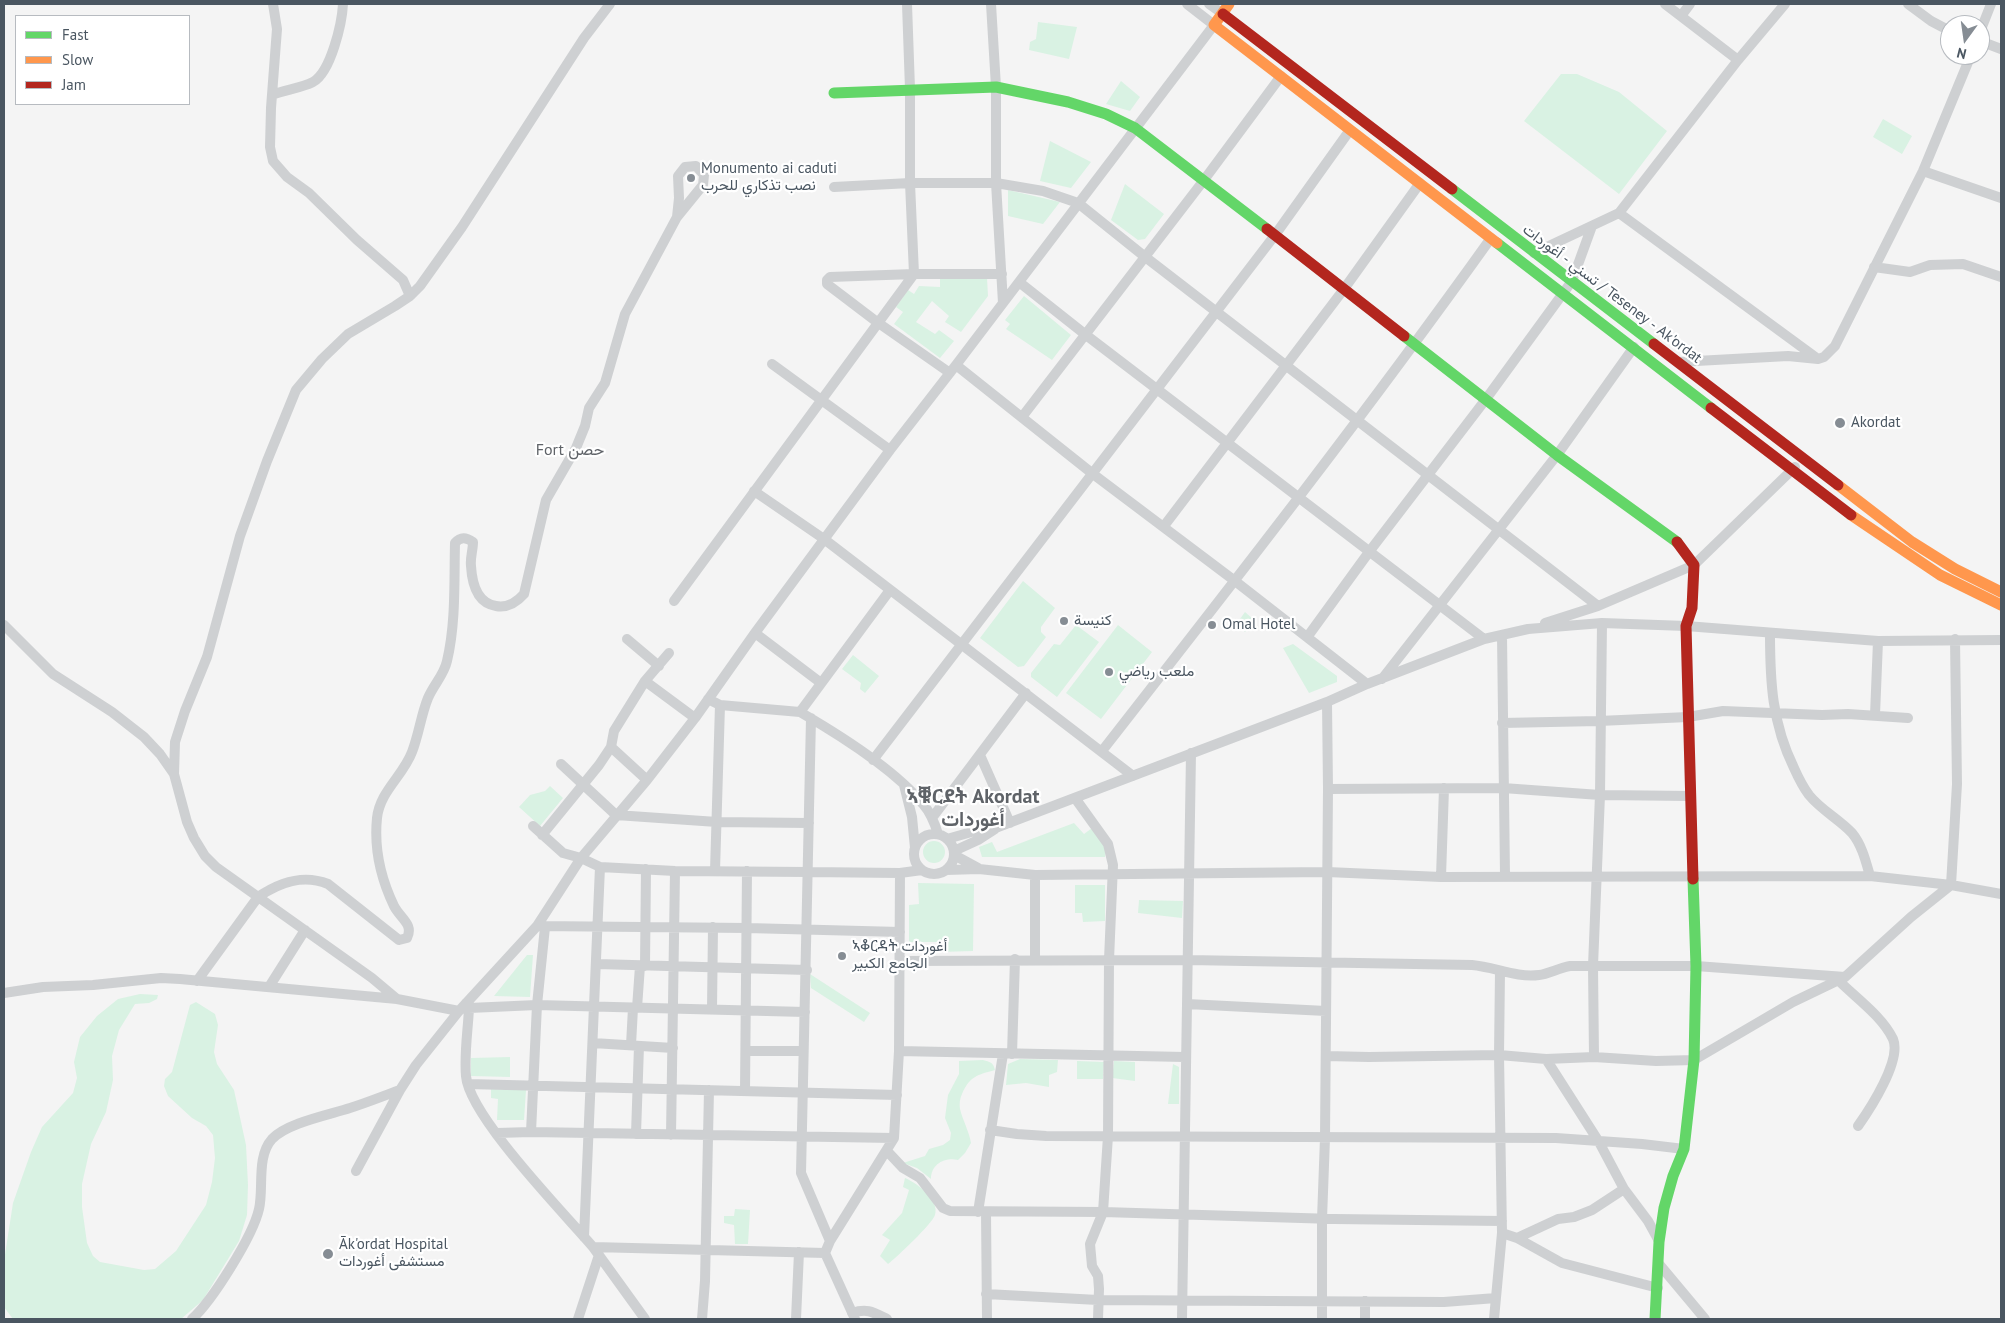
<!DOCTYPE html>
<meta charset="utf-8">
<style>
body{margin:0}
#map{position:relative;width:2005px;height:1323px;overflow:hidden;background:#f4f4f4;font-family:"PT Sans",sans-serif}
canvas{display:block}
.frame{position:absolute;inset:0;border:5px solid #4a5661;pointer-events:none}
.legend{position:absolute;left:15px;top:15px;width:175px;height:90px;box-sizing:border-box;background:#fff;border:1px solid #b7bbc0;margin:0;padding:6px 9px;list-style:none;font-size:15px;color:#4a5661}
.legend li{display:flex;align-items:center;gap:10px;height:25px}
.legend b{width:25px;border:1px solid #b7bbc0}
.north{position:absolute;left:1940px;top:15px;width:50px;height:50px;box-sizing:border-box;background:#fff;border:1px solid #b7bbc0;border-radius:50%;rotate:194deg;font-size:14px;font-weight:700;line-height:20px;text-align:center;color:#4a5661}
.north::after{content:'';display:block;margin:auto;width:18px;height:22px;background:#868d94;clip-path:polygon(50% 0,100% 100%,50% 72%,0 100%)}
</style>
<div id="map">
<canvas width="2005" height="1323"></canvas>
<div class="frame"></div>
<ul class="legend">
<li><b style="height:6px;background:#63d668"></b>Fast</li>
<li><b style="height:6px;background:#ff974d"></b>Slow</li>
<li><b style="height:6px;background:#b3261e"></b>Jam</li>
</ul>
<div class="north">N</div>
</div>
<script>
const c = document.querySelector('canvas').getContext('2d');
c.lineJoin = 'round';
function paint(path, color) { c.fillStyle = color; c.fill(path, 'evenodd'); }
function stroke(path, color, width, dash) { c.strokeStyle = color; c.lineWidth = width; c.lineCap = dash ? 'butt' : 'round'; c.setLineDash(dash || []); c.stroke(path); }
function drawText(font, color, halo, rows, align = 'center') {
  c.font = font + ' "PT Sans",Vazirmatn,"Noto Sans Ethiopic",sans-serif'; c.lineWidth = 4.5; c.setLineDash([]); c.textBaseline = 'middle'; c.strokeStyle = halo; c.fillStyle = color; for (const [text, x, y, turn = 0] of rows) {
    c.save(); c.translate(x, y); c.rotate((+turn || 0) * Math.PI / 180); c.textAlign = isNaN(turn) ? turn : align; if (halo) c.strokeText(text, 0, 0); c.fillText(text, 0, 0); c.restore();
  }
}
paint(new Path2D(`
 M1038,22l39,5 -8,32 -40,-9 1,-8 6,-3z
 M1561,74h16l42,18 48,39 -48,63 -95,-73z
 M1121,81l19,16 -10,14 -24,-7z
 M1883,119l29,17 -10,18 -29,-17z
 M1050,141l41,21 -20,26 -31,-7z
 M1125,184l39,30 -19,25 -7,1 -27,-20z
 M1008,190l52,12 -17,22 -35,-8z
 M940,278h47l1,18 -27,36 -16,-10 4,-6 -17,-15 -16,21 19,12 4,-4 15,11 -14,17 -46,-34 9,-12 -7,-5 12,-17 6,4 5,-8 21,1z
 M1024,296l47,39 -19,25 -46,-31 4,-5 -5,-4z
 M1023,581l32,27 -14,19v5l5,5 -22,29 -6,1 -38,-29z
 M1245,612l9,8 -9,12 -8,-9z
 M1076,625l23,17 -42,55 -26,-20v-4l23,-29 6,1z
 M1118,625l34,27 -51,67 -35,-26z
 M1293,644l44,32v6l-28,11 -26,-45z
 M853,655l26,21 -14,17 -5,-4 1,-6 -19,-14z
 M550,786l13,12 -23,28 -21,-19 11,-12 15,-4z
 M1074,823l10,11 8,-6 14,16 -1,13h-123l-3,-10 13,-5 5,10z
 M923 852a11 11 0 1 1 22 0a11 11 0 1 1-22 0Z
 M918,883l56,1 -1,67 -34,1v-10h-30v-37l10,-1z
 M1075,885h30v36l-22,1 -1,-9h-7z
 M1139,900l44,1 -1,17 -44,-5z
 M527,955h6l-3,42 -36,-1z
 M810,974l60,39 -6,9 -53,-34z
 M140,994l18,1 -1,4 -8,4 -14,1 -16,26 -7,26 1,24 -7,32 -15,32 -9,40v23l5,36 6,13 7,6 44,8 11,-1 21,-18 30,-46 6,-23 3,-24 -2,-23 -7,-9 -14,-8 -24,-22 -4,-10 1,-7 7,-7 18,-67 6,-3 19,12 3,11 -4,27 3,12 17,26 12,55 2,40 -1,30 -8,26 -36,59 -22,19h-168l-9,-12v-46l9,-58 18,-51 11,-25 31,-34 4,-15 -3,-16 6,-25 17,-21 21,-17z
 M510,1057v20l-39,-1v-18z
 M1020,1059l38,1 -1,12 -8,3v12l-23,-4 -20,2 2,-21z
 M983,1060c7,2 10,2 12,10 -18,5 -25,6 -33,24 -2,4 -3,10 -2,15 3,12 9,22 11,34l-6,10 -7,7c-13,-3 -27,4 -27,19l-14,-11 -14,-5 22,-7 4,-7 14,-4 7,-5 1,-7 -6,-15 3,-23 11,-21v-13z
 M1077,1061l27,1 -1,17h-26z
 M1114,1061l21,1v19l-23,-3z
 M1173,1064l6,3v37h-11z
 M491,1089l35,1 -2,30h-27l1,-21 -7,-1z
 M905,1178c12,5 35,22 30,37 -3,9 -38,42 -47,49l-8,-8 10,-16 -8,-5 20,-22 7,-23 -6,-3z
 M735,1209l15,1 -2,34h-13l-1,-19 -10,-2v-7h10z`), '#d9f2e3');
stroke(new Path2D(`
 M273,4l4,25 -6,79 -1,39 3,14 14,16 22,16 48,47 46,40 7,16
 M991,4l5,83v96l7,120
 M1209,4l14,10
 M1665,4l73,56
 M1908,4l23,17 19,10
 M1681,16l9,-12
 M1980,32l11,-28
 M1980,41l21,8
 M272,95c13,-5 29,-7 41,-13 18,-10 29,-59 30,-78
 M1923,171l78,27
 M834,187l76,-4h86l47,8 35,12 66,53 454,350
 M1619,213l199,146
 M1534,253l85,-40 119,-153 47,-56
 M1874,267l36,5 20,-7 33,-1 38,13
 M1019,282l67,53 398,304
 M1678,362l110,-6 30,3 6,-2 11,-11 88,-175 48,-116
 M772,364l118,86
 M956,365l137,109 142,107 132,103
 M950,373l-73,-51 -50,-38v-4l3,-3 84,-3h88
 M1022,417l182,-237 77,-104
 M754,491l70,48 309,237
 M1164,526l180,-237 76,-106
 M674,601l240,-327 -4,-91v-94l-3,-85
 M1545,623l53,-17 96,-41 101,-98
 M4,625l49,49 59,38 32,25 16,17 14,20 13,48 7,16 11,18 11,11 156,111 25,21
 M755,633l66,50
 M1770,633c0,49 2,90 24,135 4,9 9,19 15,27 12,15 30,24 43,38 10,12 14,29 18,43
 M1502,635l3,240
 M1308,636l61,-84 117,-153 86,-118 20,-55
 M627,639l32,27
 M1382,679l175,-224 77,-108
 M645,681l50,37
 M708,699l12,6 80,7c38,22 95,58 123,92 7,8 12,20 15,30
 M800,712l90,-122
 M1875,715l3,-74
 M811,718l-10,455 29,68 -5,12 30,66
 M1502,723l97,-2 89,-4 35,-6 99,4 26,-1 60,4
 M611,747l36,33
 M1102,751c132,-169 264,-338 389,-513
 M980,755l30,68
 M873,760l402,-525 75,-105
 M561,764l55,51 101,7 92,1
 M174,774l1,-32 10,-31 22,-54 33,-121 27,-75 29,-71 26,-31 26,-25 47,-28 15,-10 10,-10 42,-59 122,-189 26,-34
 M904,785l8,32 3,31
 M1328,789l175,-1 97,7 90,1
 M1075,798l33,46 5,21 -4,95 -1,176 -5,76 -13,32 2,22 6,10 1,13 -1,30
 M932,818l94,-125
 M533,826l30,27 18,5 19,9 75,4 133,1 92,1 22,-3
 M914 854a20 20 0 1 1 40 0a20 20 0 1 1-40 0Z
 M542,835l57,-70 12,-18 3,-16 31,-50 24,-28
 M947,839l28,-8 23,-4 329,-125 40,-18 117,-45 44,-10 74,-6 84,3 192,15 123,-1
 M954,851l24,-11 17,-11
 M954,855l24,13
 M946,870l33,-1 56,6 292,-3 114,5 429,-1 81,9 50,9
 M715,871l5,-166
 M1035,875v85
 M1441,877l3,-89
 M537,926l210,2 153,4
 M901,961l287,-1 284,5c23,2 44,13 67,10 9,-1 20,-7 31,-9h126l149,11
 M597,964l210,6
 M645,966l1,-97
 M1500,971l-1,84 47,4 48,-2 -1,-91 7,-171 2,-172
 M1838,980c18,18 44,36 55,59 9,21 -23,70 -35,87
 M197,981l61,-84c22,-15 45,-23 70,-13l71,56 8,-2c7,-14 -7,-20 -13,-32 -13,-27 -20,-58 -17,-88 3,-27 26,-42 35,-66 7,-18 9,-37 16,-54 6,-14 16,-23 19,-37 9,-38 7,-79 8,-118 5,-6 11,-6 18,-1 0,8 -3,16 -2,24 1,17 6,37 25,40 11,2 21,-4 28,-12l22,-94 30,-52 9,-22 4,-18 16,-25 20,-69 52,-97 26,-32 1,-10 -8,-9 -11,1 -7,9 1,22 -2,19
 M269,987l36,-57
 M4,993l39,-6 50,-2 68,-7 19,1 217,20 62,12
 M466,1003l3,5c-1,22 -5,46 -3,68 3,40 98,137 127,171l232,6
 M1187,1004l139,7
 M469,1008l68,-3 268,7
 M637,1008l3,-42
 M712,1009l1,-82
 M593,1043l80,5
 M631,1045l2,-37
 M746,1051h57
 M899,1051l286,6
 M1012,1054l3,-95
 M1326,1056l43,1 130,-2 3,178 -8,86
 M1594,1057l62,4 38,-1 99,-58 52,-25 66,-60 40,-32 6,-101 -2,-145
 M1546,1059l53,83 25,47 24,32 11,20
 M468,1084l429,11
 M745,1091l2,-220
 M990,1130l27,4 29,2 510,2 86,6 42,5
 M531,1132l6,-127 8,-78
 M497,1133l34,-1 363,6
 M636,1134l3,-88
 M671,1135l4,-264
 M887,1151l16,17 17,10 23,30 7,3 153,1 231,7 168,2
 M356,1171l44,-81 16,-25 43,-54 78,-85 44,-68 66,-78 48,-62 60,-85 135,-183 66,-85 258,-340 -27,-21
 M978,1212l25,-158
 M986,1212l1,107
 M1502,1233l15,5 45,25 96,25
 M584,1237l16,-370
 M1517,1238l41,-19 16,-2 18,-7 32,-21
 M830,1241l64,-103 5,-87 1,-178
 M593,1247l52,72
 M1659,1264l46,55
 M986,1294l112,6 346,2 52,-4
 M1365,1301v18
 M852,1313c15,-5 21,-1 35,6
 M192,1319c20,-18 61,-83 67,-110 5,-21 -3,-52 13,-70 15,-16 56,-24 78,-31 16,-5 33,-12 50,-18
 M578,1319l21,-64
 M702,1319l3,-38 4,-191
 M796,1319l3,-67
 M1182,1319l9,-566
 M1322,1319v-100l3,-81 3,-349 -1,-87`), '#ced0d2', 10);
stroke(new Path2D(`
 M834,93l162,-6 72,15 38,12 29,14 132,101
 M1452,189l202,155
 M1497,243l214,165
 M1404,336l153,119 120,87
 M1655,1319l4,-77 5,-34 9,-32 11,-27 10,-89 2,-94 -3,-87`), '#63d668', 11);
stroke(new Path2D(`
 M1229,4l-15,21 283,218
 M1838,485l74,57 43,27 46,23
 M1851,515l89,60 61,30`), '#ff974d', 11);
stroke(new Path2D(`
 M1223,14l229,175
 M1267,229l137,107
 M1654,344l184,141
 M1711,408l140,107
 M1677,542l17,23 -2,43 -6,18 7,253`), '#b3261e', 11);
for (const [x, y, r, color] of [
 [691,178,5,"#868d94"],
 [1840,423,6,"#868d94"],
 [1064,621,5,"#868d94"],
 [1212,625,5,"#868d94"],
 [1109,672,5,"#868d94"],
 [842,956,5,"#868d94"],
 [328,1254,6,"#868d94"]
]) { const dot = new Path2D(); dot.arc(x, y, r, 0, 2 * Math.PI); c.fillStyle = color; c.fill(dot); stroke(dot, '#fff', 2); }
drawText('15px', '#4a5661', '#fff', [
 ["Monumento ai caduti",701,169],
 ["نصب تذكاري للحرب",701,186],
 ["Akordat",1851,423],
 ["كنيسة",1074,621],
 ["Omal Hotel",1222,625],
 ["ملعب رياضي",1119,672],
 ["ኣቆርዳት أغوردات",852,947],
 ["الجامع الكبير",852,964],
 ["Āk'ordat Hospital",339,1245],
 ["مستشفى أغوردات",339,1262]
], 'left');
drawText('15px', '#4a5661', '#fff', [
 ["تسني - أغوردات / Teseney - Ak'ordat",1612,294,37]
]);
drawText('16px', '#5f6368', '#fff', [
 ["Fort حصن",570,450]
]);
drawText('bold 20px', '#5f6368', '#fff', [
 ["ኣቑርደት Akordat",973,797],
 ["أغوردات",973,820]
]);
</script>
